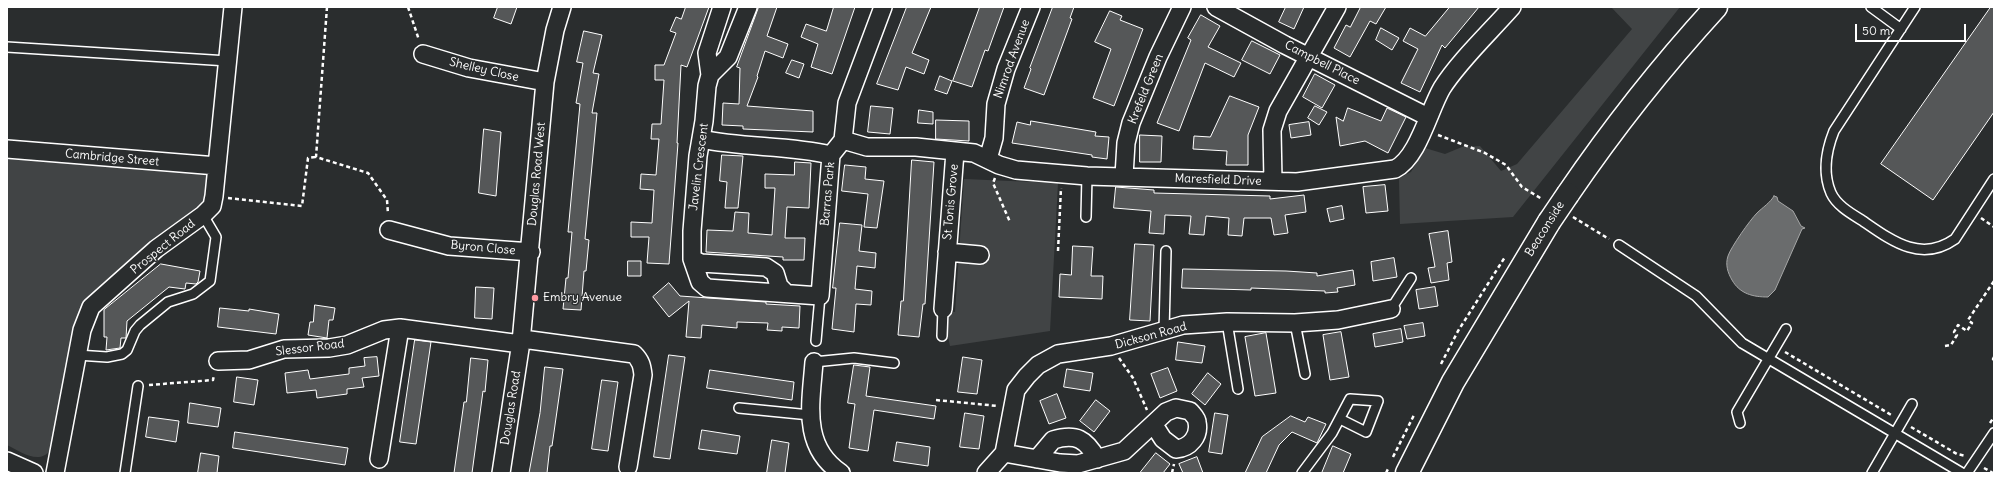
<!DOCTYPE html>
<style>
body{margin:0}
#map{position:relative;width:2001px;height:480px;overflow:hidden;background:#2a2d2e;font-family:Delius,sans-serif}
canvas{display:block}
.frame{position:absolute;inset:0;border:8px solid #fff;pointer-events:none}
.scale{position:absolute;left:1855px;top:24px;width:111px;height:18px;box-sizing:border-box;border:2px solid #fff;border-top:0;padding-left:5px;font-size:12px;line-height:14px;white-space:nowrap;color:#fff;-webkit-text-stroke:3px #2a2d2e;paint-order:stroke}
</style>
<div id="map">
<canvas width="2001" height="480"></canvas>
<div class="frame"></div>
<div class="scale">50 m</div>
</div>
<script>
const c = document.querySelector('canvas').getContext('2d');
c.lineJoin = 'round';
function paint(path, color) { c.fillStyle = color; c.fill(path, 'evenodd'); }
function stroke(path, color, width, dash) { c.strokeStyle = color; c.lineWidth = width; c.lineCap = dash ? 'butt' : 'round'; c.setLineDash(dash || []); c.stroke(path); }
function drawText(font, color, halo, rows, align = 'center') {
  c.font = font + ' Delius,sans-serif'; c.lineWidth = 3; c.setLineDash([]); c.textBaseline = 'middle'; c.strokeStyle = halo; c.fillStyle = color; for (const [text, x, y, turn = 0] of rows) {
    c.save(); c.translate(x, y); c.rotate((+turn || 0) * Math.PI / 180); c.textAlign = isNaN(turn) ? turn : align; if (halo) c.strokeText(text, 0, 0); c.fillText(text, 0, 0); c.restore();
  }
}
paint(new Path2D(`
 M1611,7h69l-167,210 -113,7 -1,-46 12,-6 14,-24 20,6 17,-7 18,-1 21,25 16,-7 115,-135z
 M7,154l202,18 -5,28 -4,8 -114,97 -35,144c-11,17 -30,3 -44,-4z
 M964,179l94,4 -8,148 -100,15 -3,-14 1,-21 7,1z`), '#414445');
const water = new Path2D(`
 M1774,196l3,1 1,4 15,10 8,15 4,2 -3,1 -27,61 -7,7c-15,0 -28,-3 -36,-17 -4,-7 -7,-15 -4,-24 3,-9 22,-36 29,-43 5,-5 14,-11 17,-17z`);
paint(water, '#6a6c6d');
stroke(water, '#a6a7a7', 1);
const building = new Path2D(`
 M498,7h19l-6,17 -17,-6z
 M686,7h23l-22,60 -6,-2 -4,78h1l-9,121 -22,-1 2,-26h-18v-15l21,1 2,-33 -14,-1 1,-15 15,1 3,-36h-8l1,-15h9l3,-44h-9v-15h9l12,-32 -6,-2 6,-14 5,2z
 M759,7h18l-10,29 21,8 -5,14 -18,-7 -8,25 1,1 -11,29 66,5v21l-70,-3v-3l-21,-1 1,-22 16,1 1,-36 -3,-1z
 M834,7h21l-23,67 -21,-7 7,-23 -17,-7 5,-13 20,7z
 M907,7h24l-19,46 17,7 -5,14 -18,-7 -8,23 -21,-6z
 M980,7h24l-16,44 -3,-1 -13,37 -19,-6z
 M1053,7h21l-4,11 2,1 -28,76 -20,-7 7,-19 -1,-1z
 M1286,7h18l-10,22 -15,-7z
 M1361,7h25l-10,17 -6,-3 -20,36 -16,-9 12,-23 4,2z
 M1450,7h29l-34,41 -3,-3 -22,47 -19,-9 17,-34 -15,-8 7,-13 15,8z
 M1991,7h3v105l-61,88 -52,-36z
 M1110,11l12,5 -2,4 23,9 -29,77 -21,-8 18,-49 -16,-7z
 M1201,15l19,11 -12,21 33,16 -7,14 -29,-14 -26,68 -22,-8 34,-83 -3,-2z
 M1381,28l18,10 -7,12 -16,-10z
 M584,31l18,4 -9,38 6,1 -7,39h5l-12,126 4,1 -3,31h-2l-3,39 -18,-1 3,-31h2l4,-46h-4l12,-128 -4,-1 7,-40 -6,-1z
 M1252,41l28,14 -10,19 -28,-14z
 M792,60l12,4 -5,14 -13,-5z
 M1315,74l20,11 -13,23 -19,-11z
 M940,76l12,5 -5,13 -12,-4z
 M1230,96l29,11 -11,28v30h-22l1,-14 -34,-2 1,-13 16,1z
 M871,106l22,2 -3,26 -22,-2z
 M1315,106l12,6 -8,13 -11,-7z
 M1348,108l33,13 6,-13 19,9 -18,36 -23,-12 -25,5 -4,-29 7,4z
 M919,110l14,2v12l-15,-1z
 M936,120l33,1v20l-33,-2z
 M1031,121l65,11 -1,4 14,1 -2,22 -15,-2v-2l-80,-12 5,-21 13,3z
 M1309,122l2,13 -20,3 -2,-13z
 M484,129l17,3 -5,64 -17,-3z
 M1140,135l22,1 -1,26h-21z
 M722,155l21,1 -5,52h-13l2,-26 -7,-1z
 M912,160l22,2 -9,142h-2l-4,33 -21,-2 3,-34h2z
 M795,162l16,1 -2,45 -22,-1 -2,31h20l-1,22h-21v-3l-77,-5 1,-22 26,1 2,-19 14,1 -1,20 24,2 3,-47h-10v-14l29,1z
 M845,165l21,2 -1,12 19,2 -7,47 -13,-1 4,-33 -26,-3z
 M1385,185l3,26 -22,2 -3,-26z
 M1116,187l38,3v3l116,3v3l34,-4 2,17 -21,3 3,18 -14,2 -3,-17h-27l-2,18 -14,-1 1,-17 -23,-2 -2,19 -15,-1 2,-18 -26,-1 -1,19 -15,-1 2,-22 -37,-3z
 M1342,206l2,13 -14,3 -3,-13z
 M840,223l22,2 -3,26 17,2 -1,15 -18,-2 -2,23 17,2 -1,14 -15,-1 -2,28 -22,-3 4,-41h-3z
 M1448,231l4,31 -5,1 2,17 -18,3 -3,-15 7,-1 -6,-33z
 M1135,244l19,1 -4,76 -20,-1z
 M1073,246l20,1 -2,29h12l-1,23 -43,-2 1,-23 11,1z
 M1394,258l3,19 -24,4 -2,-19z
 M628,261h13v15h-13z
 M161,264l39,7 -2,11 -2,2 -10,-1 -1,6 -16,-2 -42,34 -1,17h-5l-1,10 -14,2 1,-13h-3v-27z
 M1183,269l103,2 31,2v3l36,-6 2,15 -18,3 1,4 -13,1v-2l-74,-3v2l-69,-2z
 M669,283l11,13 86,6v2l34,2 -1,22 -17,-1v4l-15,-1 1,-7 -31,-1v6l-35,-3 -1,13 -15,-1 3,-36 -20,16 -16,-20z
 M476,287l18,1 -2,31 -17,-1z
 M1435,287l3,19 -19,3 -3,-19z
 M315,305l20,3 -2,12h-4l-2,18 -19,-3 2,-13h3z
 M220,308l29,3v-2l30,5 -3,20 -58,-7z
 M1423,323l2,13 -18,3 -3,-13z
 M1401,329l2,13 -28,5 -2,-13z
 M1341,332l8,45 -19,3 -7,-45z
 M1266,333l10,60 -21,3 -10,-59z
 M415,340l16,2 -15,102 -16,-2z
 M1178,342l27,4 -3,17 -26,-3z
 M669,355l16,2 -15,102 -16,-2z
 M377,357l2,19 -17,2 2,9 -17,2v5l-30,4 -1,-8 -29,3 -2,-20 23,-3 2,9 39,-5v-6l16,-2 -1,-8z
 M963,357l19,3 -5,34 -19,-2z
 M471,358l17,2 -3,32 -2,-1 -11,82h-18l10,-71h2z
 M854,365l16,2 -4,29 70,10 -2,13 -60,-9 -6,41 -19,-3 6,-44 -7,-1z
 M545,367l18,2 -11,77h-2l-3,27h-18l11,-60z
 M1168,368l9,23 -17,7 -9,-24z
 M1067,369l26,4 -3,18 -26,-4z
 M710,370l84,12 -2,18 -85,-12z
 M1208,373l13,11 -16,21 -13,-11z
 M237,377l21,3 -4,25 -20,-3z
 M602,380l16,2 -10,69 -16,-2z
 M1057,394l9,24 -17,6 -9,-23z
 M1096,400l14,11 -16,21 -14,-11z
 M190,403l31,5 -3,19 -30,-4z
 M965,413l19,3 -5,33 -19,-2z
 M1215,413l13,2 -6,39 -13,-2z
 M1291,416l14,6 3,-5 18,7 -9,19 -25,-11 -13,13 -13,28h-21l17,-36z
 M149,417l30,4 -3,21 -30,-5z
 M702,430l38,6 -3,18 -38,-5z
 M235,432l113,16 -3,17 -112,-17z
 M772,440l17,3 -4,30h-18z
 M897,442l33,5 -2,19 -34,-5z
 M1333,446l18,8 -8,19h-21z
 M201,453l18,3 -2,17h-19z
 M1156,453l14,11 -7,9h-23z
 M1197,457l6,16h-20l-4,-9z`);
paint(building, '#555758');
stroke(building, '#fff', 1);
const lane = new Path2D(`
 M1871,7l30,22
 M1915,7l-81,124c-8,20 -12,41 -3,62 6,13 21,21 32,28 29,20 58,42 92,18l39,-60
 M7,47l221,14
 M1086,217l1,-41
 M1619,245l77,51 46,47 220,130
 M1391,309l20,-31
 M1227,322l11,67
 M1295,323l10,51
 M1164,331l2,-80
 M942,336l1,-27
 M816,341l4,-45
 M77,355l30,2 15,-3 5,-4 8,-19 5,-6 28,-23 25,-8 17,-13 6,-44 -13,-22
 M814,362l40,-4 40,5
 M739,408l71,7
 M1740,423l-3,-11 49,-83
 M125,473l13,-87
 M1302,473l30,-40 18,-34 28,2 -12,31 -26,-13
 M1872,473l40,-69
 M1967,473l27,-40`);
const street = new Path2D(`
 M722,7l-15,46 3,22 -3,11 -3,35 -6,35 -6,75v28l8,23 7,6 113,8 11,-141 12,-15 4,-37 36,-96
 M1216,7l69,38 143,72
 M423,54l46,14 76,14
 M710,75l18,-18 20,-50
 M701,139c43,9 88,6 130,16
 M843,140l24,7h49l58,6 25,12 17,5 71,6 210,6 98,-13c23,-11 34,-59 47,-81 17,-27 48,-56 70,-81
 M7,149l210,17
 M988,159l6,-21 2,-34 10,-35 25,-62
 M1124,176l2,-33 5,-20 27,-66 24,-50
 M1273,181l-1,-51 6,-19 59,-104
 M389,230l60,16 82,6
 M947,252l33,3
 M692,259l9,4 65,4 9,6 4,13 7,7
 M943,309l12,-157
 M218,361l31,-1 35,-11 45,-1 18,-3 37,-15 16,-2 113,15 17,-3 104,14c7,7 8,12 9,21l-15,92
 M814,362c-3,41 -13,84 27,111
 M1004,453l56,10 18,1 46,-13 42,-39 10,-4 14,3c3,4 7,7 7,11 3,14 -7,26 -21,27l-13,-10 -9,-14
 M379,459l21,-131
 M1037,459l16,-19c23,-7 33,-1 44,19
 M7,461l27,12
 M55,473l27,-143 9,-23 65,-58 47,-34 9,-9 2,-10 19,-189
 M501,473l20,-131 24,-260 10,-52 7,-23
 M986,473l18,-20 12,-63 11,-14 11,-11 20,-11 53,-8 72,-21 44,-3 68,1 43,-3 53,-11`);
const highway = new Path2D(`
 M1568,194c45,-66 94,-128 148,-187
 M1407,473l46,-91 96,-160`);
stroke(lane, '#fff', 12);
stroke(street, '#fff', 20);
stroke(highway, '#fff', 25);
stroke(new Path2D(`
 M327,7l-11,150 52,16 19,27 1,14
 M408,7l11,33
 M1438,135l47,18 21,12 16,22 20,12
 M995,178l-2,5 17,39
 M228,198l74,8 6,-48 8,-1
 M1573,217l36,22
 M1981,218l13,9
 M1058,251l3,-63
 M1945,346l6,-1 6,-10 -3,-3 4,-7 9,6 5,-8 -4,-3 26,-39
 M1785,352l108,64
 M1994,357l-1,2 1,1
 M1119,358l14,20 14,32
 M1441,364l17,-33 47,-74
 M149,385l64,-5 1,-5
 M936,400l62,6
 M1990,423l4,-6
 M1911,427l46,27 9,2
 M1393,457l21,-42
 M1984,468l9,5
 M1172,473l2,-9
 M1386,473l3,-6`), '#fff', 2.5, [4, 3]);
stroke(lane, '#2a2d2e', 9);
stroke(street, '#2a2d2e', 17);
stroke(highway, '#2a2d2e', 22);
const highwayBridge = new Path2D(`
 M1549,222l19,-28`);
stroke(highwayBridge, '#fff', 25, []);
stroke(highwayBridge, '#2a2d2e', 22);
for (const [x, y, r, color] of [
 [535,298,4,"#ff9aa2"]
]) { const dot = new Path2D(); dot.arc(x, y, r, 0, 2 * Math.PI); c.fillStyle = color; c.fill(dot); stroke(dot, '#2a2d2e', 1.5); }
drawText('12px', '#fff', '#2a2d2e', [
 ["Nimrod Avenue",1012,59,-70],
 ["Campbell Place",1322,63,27],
 ["Shelley Close",484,70,13],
 ["Krefeld Green",1146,89,-68],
 ["Cambridge Street",112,158,5],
 ["Javelin Crescent",699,167,-83],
 ["Douglas Road West",537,174,-85],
 ["Maresfield Drive",1218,180,2],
 ["Barras Park",828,194,-85],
 ["St Tonis Grove",951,202,-85],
 ["Beaconside",1545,229,-58],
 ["Prospect Road",163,247,-39],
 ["Byron Close",483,248,5],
 ["Dickson Road",1151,336,-15],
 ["Slessor Road",310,348,-7],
 ["Douglas Road",511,408,-81]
]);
drawText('12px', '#fff', '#2a2d2e', [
 ["Embry Avenue",543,298]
], 'left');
</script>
